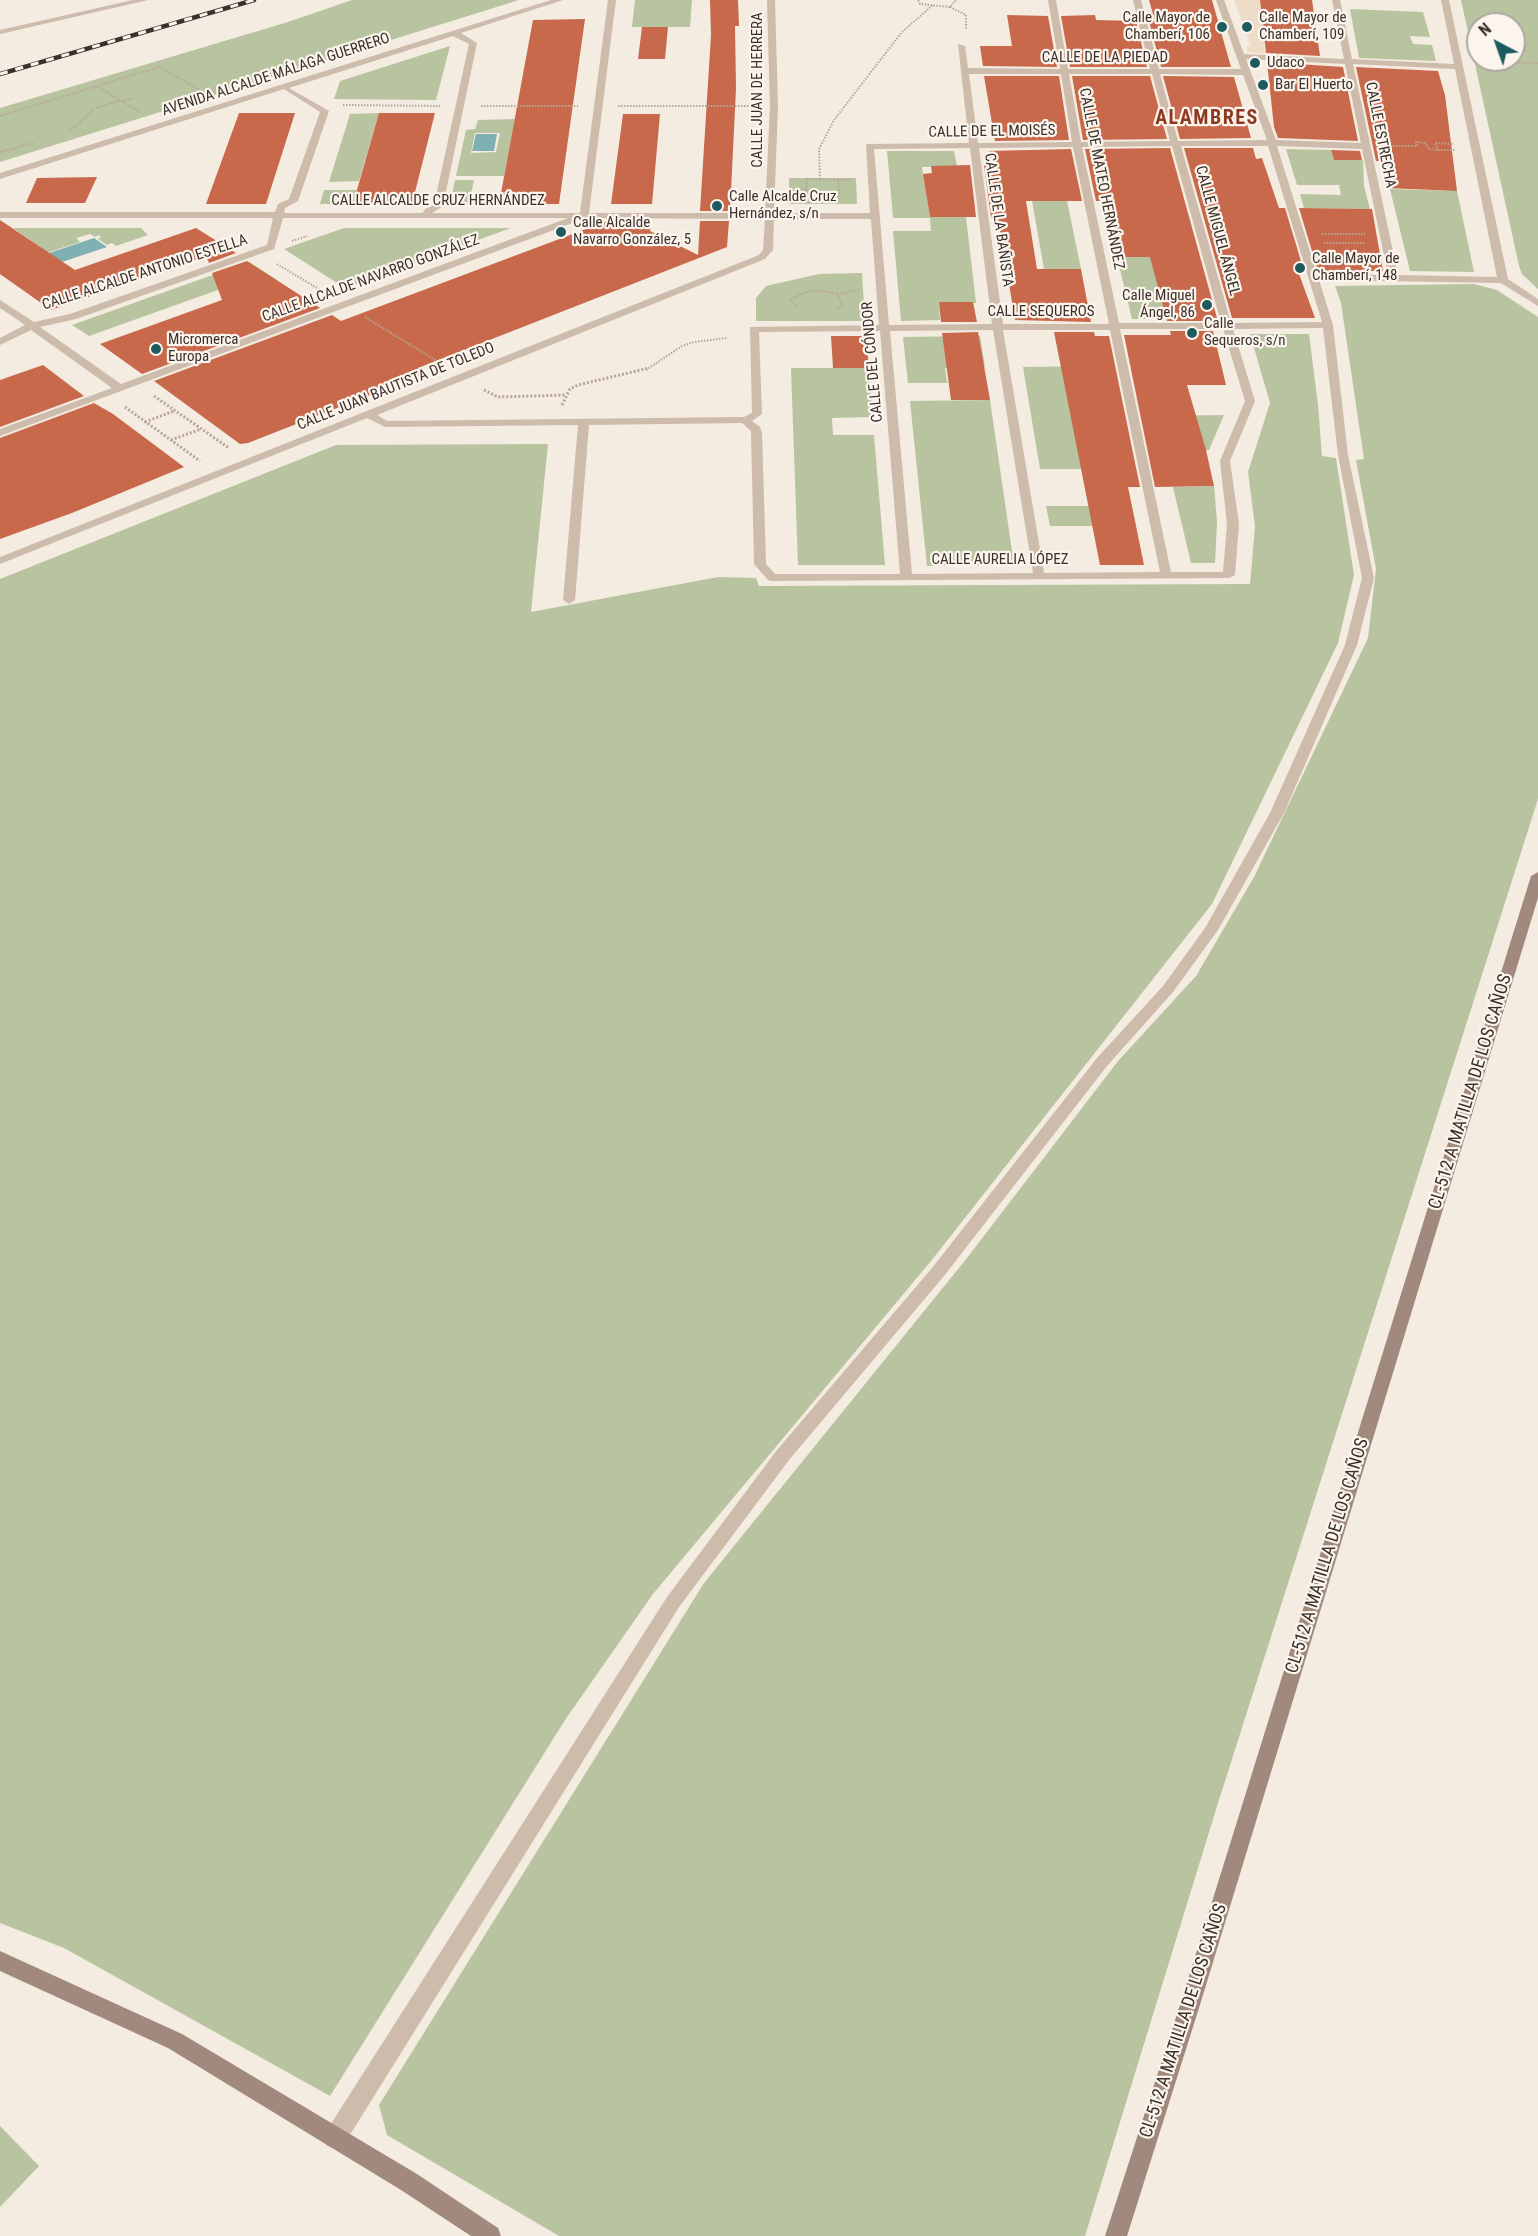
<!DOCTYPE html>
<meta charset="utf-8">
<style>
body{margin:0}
#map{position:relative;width:1538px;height:2236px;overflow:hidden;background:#f4ebe1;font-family:"Roboto Condensed",sans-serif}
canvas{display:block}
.north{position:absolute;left:1466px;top:12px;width:60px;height:60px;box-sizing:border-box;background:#fbf5ee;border:2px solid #aea6a0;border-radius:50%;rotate:319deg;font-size:16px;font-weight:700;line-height:24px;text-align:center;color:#3b302b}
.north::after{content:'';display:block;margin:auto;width:21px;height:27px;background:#1f5a5e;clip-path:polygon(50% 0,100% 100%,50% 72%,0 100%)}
</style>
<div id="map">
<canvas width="1538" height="2236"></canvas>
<div class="north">N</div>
</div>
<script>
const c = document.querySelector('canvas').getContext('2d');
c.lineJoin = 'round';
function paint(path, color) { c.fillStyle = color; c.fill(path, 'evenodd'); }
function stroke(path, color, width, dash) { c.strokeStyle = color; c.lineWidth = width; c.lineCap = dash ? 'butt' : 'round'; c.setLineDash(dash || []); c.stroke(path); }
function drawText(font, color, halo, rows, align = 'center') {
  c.font = font + ' "Roboto Condensed",sans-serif'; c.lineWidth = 4.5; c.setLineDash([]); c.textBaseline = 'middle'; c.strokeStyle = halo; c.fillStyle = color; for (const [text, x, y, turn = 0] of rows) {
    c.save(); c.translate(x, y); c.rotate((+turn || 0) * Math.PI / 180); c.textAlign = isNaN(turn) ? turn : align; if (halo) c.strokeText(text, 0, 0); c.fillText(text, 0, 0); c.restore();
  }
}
paint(new Path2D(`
 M352,0h167l-519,162v-54l288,-86z
 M635,0h57l-2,27h-58z
 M1461,0h77v289l-16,-15 -3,-8zM1478,24h36v36h-36z
 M1350,9l73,3 7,25 -20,-1 3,8 19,1 4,16 -77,-3z
 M450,46l-14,54 -102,-1 6,-18z
 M379,113l-20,68 -30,1 21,-68z
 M515,119l-11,57h-48l10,-46 9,-1 3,-9zM475,133h25l-4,19 -25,1z
 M1286,149l45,1 3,10h29l1,26 6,23 -66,-1 -4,-14 41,1 -2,-10h-42z
 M887,151h67l3,15 -35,1 8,50h36l10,86 -37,-1 1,18 -39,1 -8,-90h38l-1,-13h-37z
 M789,178h67l1,26h-68z
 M455,180h19l-5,24h-19z
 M1390,189l67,2 17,81 -64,-1z
 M324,190h33l-4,14h-33z
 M1032,201h35l14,68h-37z
 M13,228h128l7,7 -32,11 -4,-3 -5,2 -9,-6 3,-2 -2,-2 -4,2 -5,-3 -14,4 4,4 -40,13 15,11 -45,15 -10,-7v-12l42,-14z
 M344,228h167l-166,60 -61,-39z
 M1117,257h36l14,62h-35z
 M249,262l28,18 -36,13 -12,-7 -140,50 -17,-11z
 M862,273l3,48h-109v-23l10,-12 53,-12z
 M1474,284l23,6 41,27v482l-320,1004 -133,433h-526l-172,-101 -8,-30 325,-522 263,-325 151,-197 78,-85 58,-99 114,-239 8,-69 -20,-109 8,-1 -23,-156 -6,-17z
 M1250,334h59l9,71 4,51 14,2 18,117 -16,68 -126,261 -281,357 -278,333 -88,126 -235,376 -266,-148 -64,-25v-1344l336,-134 212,-1 -17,168 187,-35 38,1 3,8 491,-2 5,-58 -7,-54 22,-69z
 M980,336l5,31 -40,1 2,15h-39l-5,-46z
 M1100,366l-18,103h-42l-17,-102z
 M791,368h78l4,49 -41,1 1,17h41l11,130h-87z
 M990,400l24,165 -87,1 -17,-165z
 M1224,415l-15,35 -45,1 -8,-35z
 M1214,486l3,36 -2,41h-24l-18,-76z
 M1046,506h86l4,20h-86z
 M0,2126l39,40 -39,41z`), '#b8c4a0');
paint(new Path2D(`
 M1234,0h26l5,54 -17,-2 -1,-5h4z`), '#ecdcc8');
paint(new Path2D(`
 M476,134h21l-3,17h-22z
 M94,238l13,9 -48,16 -13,-9z`), '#7fb0b2');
paint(new Path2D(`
 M710,0h28l1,26h-4l1,63 -6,122h-30l11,-176z
 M1149,0h63l19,67h-70l-12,-46h6z
 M1260,0h52l8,56 -54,-3z
 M1007,15l41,1 9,51 -74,-1 -3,-20h32z
 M1095,15l1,5 40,1 11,46h-77l-9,-51z
 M585,19l-26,185h-60l34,-184z
 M642,27h26l-3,32h-27z
 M1267,62l76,5 15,74 -80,-3 -4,-11z
 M1356,67l82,4 7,24 12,96 -71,-3 -2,-27h-8z
 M984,76h75l10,64 -74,1z
 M1072,76h78l17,63 -84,1z
 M1163,76l71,1 17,61 -71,1z
 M239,113h56l-29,91h-60z
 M379,113h56l-23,91h-59z
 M623,114h37l-8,90h-41z
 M1170,148l47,170h-8l1,3h-43l-17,-64h-32l-16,-56h-6l-11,-52z
 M1184,148h69l3,11 6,-1 17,50h6l19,63h-6l17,47h-83z
 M1071,149l11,52h-56l11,68h44l10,53 -76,-2 -17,-102 -7,-1 -7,-52h7l-2,-14z
 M1331,150l29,1 2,9h-28z
 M970,165l6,52h-46l-7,-43 9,-1 -1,-7z
 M97,177l-12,26h-59l11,-25z
 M1299,208l73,1 11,62h-65z
 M0,220l75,50 121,-42 40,25 -27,10 -3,-7 -155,54 -51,-36z
 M610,220l41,1 -1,10 48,24 2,-34h29l-2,26 -309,121 8,5 -178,70 -8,1 -86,-63 178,-66 9,6z
 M247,261l73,47 -178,66 -42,-30 122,-44 -10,-27z
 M939,302h34l4,20h-36z
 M1170,331h43l13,54h-39l19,65 8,36 -59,1 -31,-152h47z
 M978,332l12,68h-39l-9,-67z
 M1054,332h40l1,4h14l31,151h-12l16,78h-44z
 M831,336h35l3,32h-36z
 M43,365l41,31 -84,31v-47z
 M94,403l19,11 71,53 -112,46 -72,26v-101z`), '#c8694b');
stroke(new Path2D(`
 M918,0l2,4 30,3 6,-7
 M950,7l16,8v15
 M1479,62l59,1
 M98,87l42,25
 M123,101l11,-3
 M343,105l97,1
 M481,106h97
 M618,106h133
 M0,116l159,-49 45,25
 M69,132l25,-23 27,-9
 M1387,146h30l-1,-4 10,1 2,6 10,1 -3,-7 19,1
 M1438,150h17
 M0,152l33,-9
 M820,179l-1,-30 15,-29 68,-88 31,-27
 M838,180l2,18
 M789,191l17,-1
 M807,196l-1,-17 46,1
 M1322,234h43
 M292,241l15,-5
 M1324,243h41
 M277,264l45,27
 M837,294l22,-4
 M797,308l-6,-8c14,-11 30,-11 46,-6l6,11 -6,4
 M365,317l75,46
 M646,370l36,-24 12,-4 33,-4`), '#b9a596', 2, [1.5, 1.5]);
stroke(new Path2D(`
 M484,390l14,7 68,-2
 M154,396l75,52
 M562,405l8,-16 8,-4 71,-17
 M125,407l75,54
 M145,422l29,-11
 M171,440l30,-11`), '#b9a596', 3, [2, 2]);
paint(new Path2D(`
 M133,0h15l-148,34v-4z
 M551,0h12l-102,33 16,10 -34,163 -11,7h148l28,-213h8l-27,213h176l5,-107 -3,-106h8l3,106 -4,107h96l-4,-69 103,-1 -11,-99 7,2 3,22 92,1 -12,-69h8l12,69h82l-17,-69h8l18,69h82l-25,-69h8l20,54 100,5 -12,-59h8l12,59 102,5 -13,-64h8l59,279 30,20v7l-37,-23 -182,-3 14,45 15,130 26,123 -17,67 -73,168 -66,117 -45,62 -66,74 -163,210 -155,184 -110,147 -336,539 -8,3 -8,-3 -3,-8 3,-8 340,-533 110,-147 155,-182 165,-210 66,-72 42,-58 65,-115 75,-168 17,-67 -24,-123 -15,-127 -90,1 22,72 -25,60 9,63 -4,51 -6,3 -457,3 -4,-1 -14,-16 -3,-133 -9,-8 -153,2 -14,175 -6,4 -6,-4 15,-175 -193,2 -18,-9 -367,146v-7l759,-302 4,-5 2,-31 -186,-1 -1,3 -578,215v-7l112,-41 -81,-58 -31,15v-7l25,-13 -25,-17v-8l34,22 36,-8 197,-69 6,-27h-273v-6h275l3,-8 11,-5 31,-87 -36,-23 -284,90v-6zM453,36l16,8 -35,161 -9,4 -2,4h-139l1,-5 13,-7 31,-90 -40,-23zM1246,59l99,5 16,79 -85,-3zM1353,64l102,5 42,208 -99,-2zM969,74h92l11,68 -94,1zM1069,74h83l18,67 -89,1zM1160,74l83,1 24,65 -89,1zM1172,146l49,177h-102l-37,-176zM1181,146h87l54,176 -91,1zM1277,146l85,3 26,126 -71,-1zM1073,147l36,177h-106l-24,-176zM970,148l22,176 -103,1 -15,-176zM283,218h285l-447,166 -81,-57 36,-8 198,-70zM774,219h97l8,106 -129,2 2,86 -8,4 -357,4 -10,-6 388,-156 8,-9zM1120,329h103l22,72 -25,60 7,63 -4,48h-52zM993,330l40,243 -121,1 -22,-243zM1003,330h107l50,242 -116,1zM880,331l20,243h-125l-9,-10 -4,-131 -2,-6 -8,-6 10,-7 -3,-82z`), '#cdbbac');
paint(new Path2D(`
 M1538,872v26l-339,1110 -72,228h-22l74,-228 352,-1132z
 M0,1951l182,83 235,140 81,54 3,8h-30l-70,-46 -233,-142 -168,-77z`), '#a18a7d');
const rail = new Path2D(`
 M0,74l254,-74`);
stroke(rail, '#3b302b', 4.5);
stroke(rail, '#fbf5ee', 3, [8]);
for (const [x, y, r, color] of [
 [1222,27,6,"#1f5a5e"],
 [1247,27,6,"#1f5a5e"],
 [1255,63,6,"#1f5a5e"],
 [1263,85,6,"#1f5a5e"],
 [717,206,6,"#1f5a5e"],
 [561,232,6,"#1f5a5e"],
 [1300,268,6,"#1f5a5e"],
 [1207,305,6,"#1f5a5e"],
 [1192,333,6,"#1f5a5e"],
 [156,349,6,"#1f5a5e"]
]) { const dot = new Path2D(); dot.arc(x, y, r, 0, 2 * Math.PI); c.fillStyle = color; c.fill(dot); stroke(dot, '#fbf5ee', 2); }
drawText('15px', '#3b302b', '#fbf5ee', [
 ["Calle Mayor de",1210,18,"right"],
 ["Chamberí, 106",1210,35,"right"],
 ["Calle Mayor de",1259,18],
 ["Chamberí, 109",1259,35],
 ["Udaco",1267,63],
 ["Bar El Huerto",1275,85],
 ["Calle Alcalde Cruz",729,197],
 ["Hernández, s/n",729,214],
 ["Calle Alcalde",573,223],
 ["Navarro González, 5",573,240],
 ["Calle Mayor de",1312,259],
 ["Chamberí, 148",1312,276],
 ["Calle Miguel",1195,296,"right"],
 ["Ángel, 86",1195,313,"right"],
 ["Calle",1204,324],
 ["Sequeros, s/n",1204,341],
 ["Micromerca",168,340],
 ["Europa",168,357]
], 'left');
drawText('15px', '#3b302b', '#fbf5ee', [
 ["CALLE DE LA PIEDAD",1105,58],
 ["AVENIDA ALCALDE MÁLAGA GUERRERO",276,75,-18],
 ["CALLE JUAN DE HERRERA",758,90,-90],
 ["CALLE DE EL MOISÉS",992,132,-1],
 ["CALLE ESTRECHA",1380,135,79],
 ["CALLE DE MATEO HERNÁNDEZ",1101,179,79],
 ["CALLE ALCALDE CRUZ HERNÁNDEZ",438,201],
 ["CALLE DE LA BAÑISTA",998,220,82],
 ["CALLE MIGUEL ÁNGEL",1217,231,75],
 ["CALLE ALCALDE ANTONIO ESTELLA",145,273,-18],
 ["CALLE ALCALDE NAVARRO GONZÁLEZ",371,279,-20],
 ["CALLE SEQUEROS",1041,312],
 ["CALLE DEL CÓNDOR",873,362,-95],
 ["CALLE JUAN BAUTISTA DE TOLEDO",396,387,-22],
 ["CALLE AURELIA LÓPEZ",1000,560]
]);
drawText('18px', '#3b302b', '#fbf5ee', [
 ["CL-512 A MATILLA DE LOS CAÑOS",1471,1092,-73],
 ["CL-512 A MATILLA DE LOS CAÑOS",1328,1556,-73],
 ["CL-512 A MATILLA DE LOS CAÑOS",1184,2021,-72]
]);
c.letterSpacing = '1.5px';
drawText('bold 20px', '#8c3b22', '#fbf5ee', [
 ["ALAMBRES",1207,119]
]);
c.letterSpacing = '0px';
</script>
